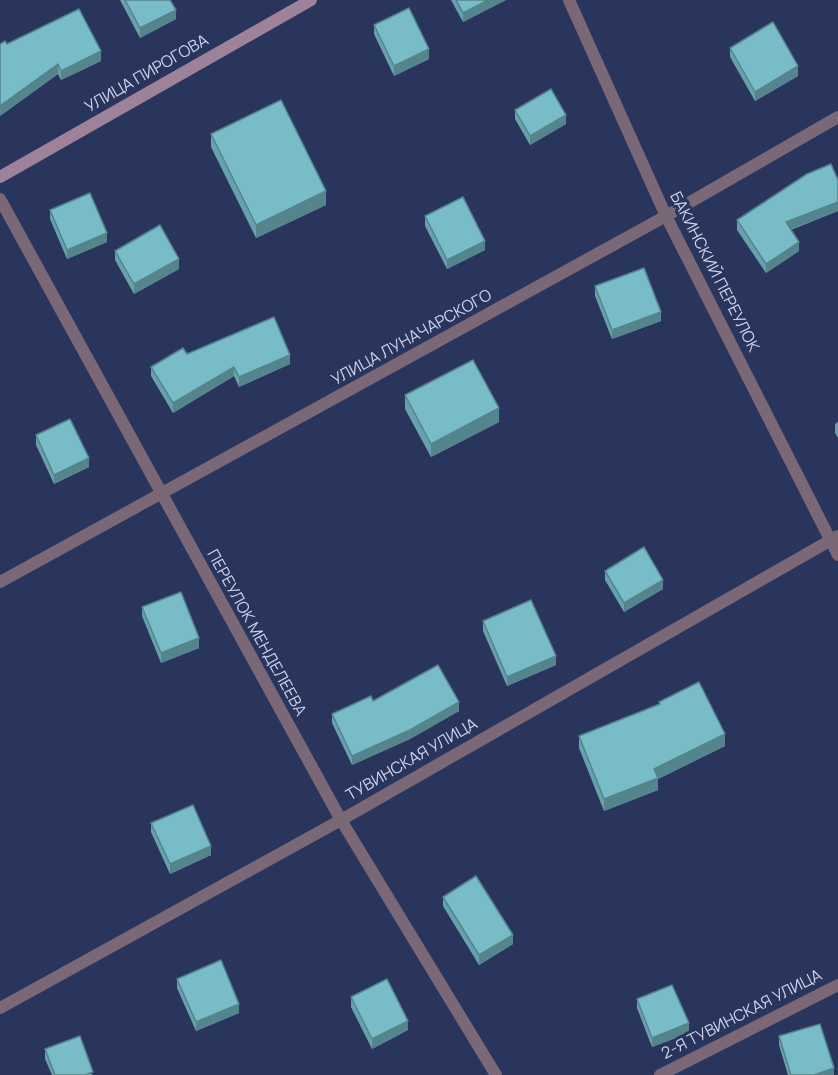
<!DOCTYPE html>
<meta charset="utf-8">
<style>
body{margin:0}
canvas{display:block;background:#2a355d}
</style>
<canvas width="838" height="1075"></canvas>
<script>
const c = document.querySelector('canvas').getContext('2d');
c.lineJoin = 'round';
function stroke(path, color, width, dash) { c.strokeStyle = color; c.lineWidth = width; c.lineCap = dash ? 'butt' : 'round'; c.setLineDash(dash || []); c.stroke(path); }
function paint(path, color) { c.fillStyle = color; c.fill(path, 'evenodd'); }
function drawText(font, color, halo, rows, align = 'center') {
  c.font = font + ' Manrope,sans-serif'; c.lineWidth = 6; c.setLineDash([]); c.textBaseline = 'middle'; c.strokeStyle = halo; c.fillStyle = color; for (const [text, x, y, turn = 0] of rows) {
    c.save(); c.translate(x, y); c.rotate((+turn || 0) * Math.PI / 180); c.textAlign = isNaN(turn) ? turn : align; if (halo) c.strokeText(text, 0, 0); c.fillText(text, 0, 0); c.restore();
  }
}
stroke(new Path2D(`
 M569,0l97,216 172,339
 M0,199l341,621 155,255
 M0,582l666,-366 172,-99
 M0,1008l341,-188 497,-284
 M660,1075l178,-90`), '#7a6877', 12);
stroke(new Path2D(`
 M0,177l311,-177`), '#9e829a', 12);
paint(new Path2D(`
 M120,0h50l6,19 -36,19z
 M451,0h55l-43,22z
 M374,25l55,34 -35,17 -20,-42z
 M0,44h7l94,17 -40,19 -3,-6 -58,42z
 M730,48l68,28 -43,25 -25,-44z
 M515,110l51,14 -36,21 -15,-26z
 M211,134l115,71 -70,33 -45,-91z
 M838,180v31l-47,19 8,21 -33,22 -29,-43v-10z
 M50,210l57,32 -40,17 -17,-40z
 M425,216l60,34 -38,19 -22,-43z
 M115,251l64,18 -45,25 -19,-34z
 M595,286l66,35 -49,18 -17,-43z
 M187,354l103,10 -51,23 -5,-11 -61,37 -22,-37v-9z
 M405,395l94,27 -68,35 -26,-48z
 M838,422v16l-3,-5v-9z
 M36,435l53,32 -35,17 -18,-39z
 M605,571l58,18 -39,23 -19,-32z
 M142,607l57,41 -38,15 -19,-47z
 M483,621l73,44 -49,21 -24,-55z
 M659,702l66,44 -67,33v11l-54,21 -25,-63v-12l80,-32z
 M459,711l-49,28 -58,26 -20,-42v-9z
 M151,823l60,32 -41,19 -19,-42z
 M443,897l70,47 -34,21 -36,-59z
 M177,979l62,34 -43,18 -19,-43z
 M351,997l57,33 -36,19 -21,-42z
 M637,999l52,34 -37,14 -15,-39z
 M779,1036l55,39h-46l-9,-30z
 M45,1049l48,26h-41l-7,-16z`), '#67a2ac');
paint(new Path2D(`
 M488,0h18l-43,22v-9z
 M176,10v9l-36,19v-10z
 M429,49v10l-35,17v-10z
 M101,51v10l-40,19v-9z
 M58,64v10l-58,42v-10z
 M798,66v10l-43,25v-9z
 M566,115v9l-36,21v-9z
 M326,191v14l-70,33v-13z
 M838,202v9l-52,20v-9z
 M107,233v9l-40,17v-9z
 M485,241v9l-38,19v-9z
 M799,242v9l-33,22v-9z
 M179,259v10l-45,25v-10z
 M661,312v9l-49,18v-9z
 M290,355v9l-51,23v-10z
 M234,367v9l-61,37v-10z
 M499,408v14l-68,35v-13z
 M89,458v9l-35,17v-9z
 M663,580v9l-39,23v-9z
 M199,638v10l-38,15v-10z
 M556,656v9l-49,21v-9z
 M459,702v9l-49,28 -58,26v-9z
 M725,734v12l-67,33v11l-54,21v-12l50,-30z
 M211,846v9l-41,19v-10z
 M513,935v9l-34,21v-10z
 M239,1004v9l-43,18v-9z
 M408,1021v9l-36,19v-10z
 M689,1023v10l-37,14v-9z
 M834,1068v7h-20z`), '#54848c');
const building = new Path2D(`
 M125,0h45l6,10 -36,18z
 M456,0h32l-25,13z
 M409,8l20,41 -35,17 -20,-41z
 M79,9l22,42 -40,20 -3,-7 -58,42v-62l5,-3 2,3z
 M773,22l25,44 -43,26 -25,-44z
 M551,89l15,26 -36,21 -15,-26z
 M281,100l45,91 -70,34 -45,-91z
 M831,164l7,16v22l-52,20 13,20 -33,22 -29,-44 70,-46z
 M90,193l17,40 -40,17 -17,-40z
 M463,197l22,44 -38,19 -22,-44z
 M160,225l19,34 -45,25 -19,-33z
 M644,268l17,44 -49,18 -17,-44z
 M274,317l16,38 -51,22 -5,-10 -61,36 -22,-36 32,-19 4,6z
 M473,360l26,48 -68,36 -26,-49z
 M70,419l19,39 -35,17 -18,-40z
 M644,547l19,33 -39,23 -19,-32z
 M181,592l18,46 -38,15 -19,-46z
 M531,600l25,56 -49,21 -24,-56z
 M438,665l21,37 -49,28 -58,26 -20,-42 39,-18 2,5z
 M699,682l26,52 -71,35 4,9 -54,21 -25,-63 81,-32 -1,-2z
 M193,805l18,41 -41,18 -19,-41z
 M476,876l37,59 -34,20 -36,-58z
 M221,960l18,44 -43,18 -19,-43z
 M387,979l21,42 -36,18 -21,-42z
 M672,985l17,38 -37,15 -15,-39z
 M820,1024l14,44 -20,7h-23l-12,-39z
 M80,1036l13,36 -8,3h-30l-10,-26z`);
paint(building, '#78bcc8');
stroke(building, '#54848c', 1.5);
drawText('16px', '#cbd4ed', '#2a355d', [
 ["УЛИЦА ПИРОГОВА",147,74,-30],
 ["БАКИНСКИЙ ПЕРЕУЛОК",714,272,63],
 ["УЛИЦА ЛУНАЧАРСКОГО",412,338,-29],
 ["ПЕРЕУЛОК МЕНДЕЛЕЕВА",256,633,61],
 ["ТУВИНСКАЯ УЛИЦА",412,760,-30],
 ["2-Я ТУВИНСКАЯ УЛИЦА",742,1015,-27]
]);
</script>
